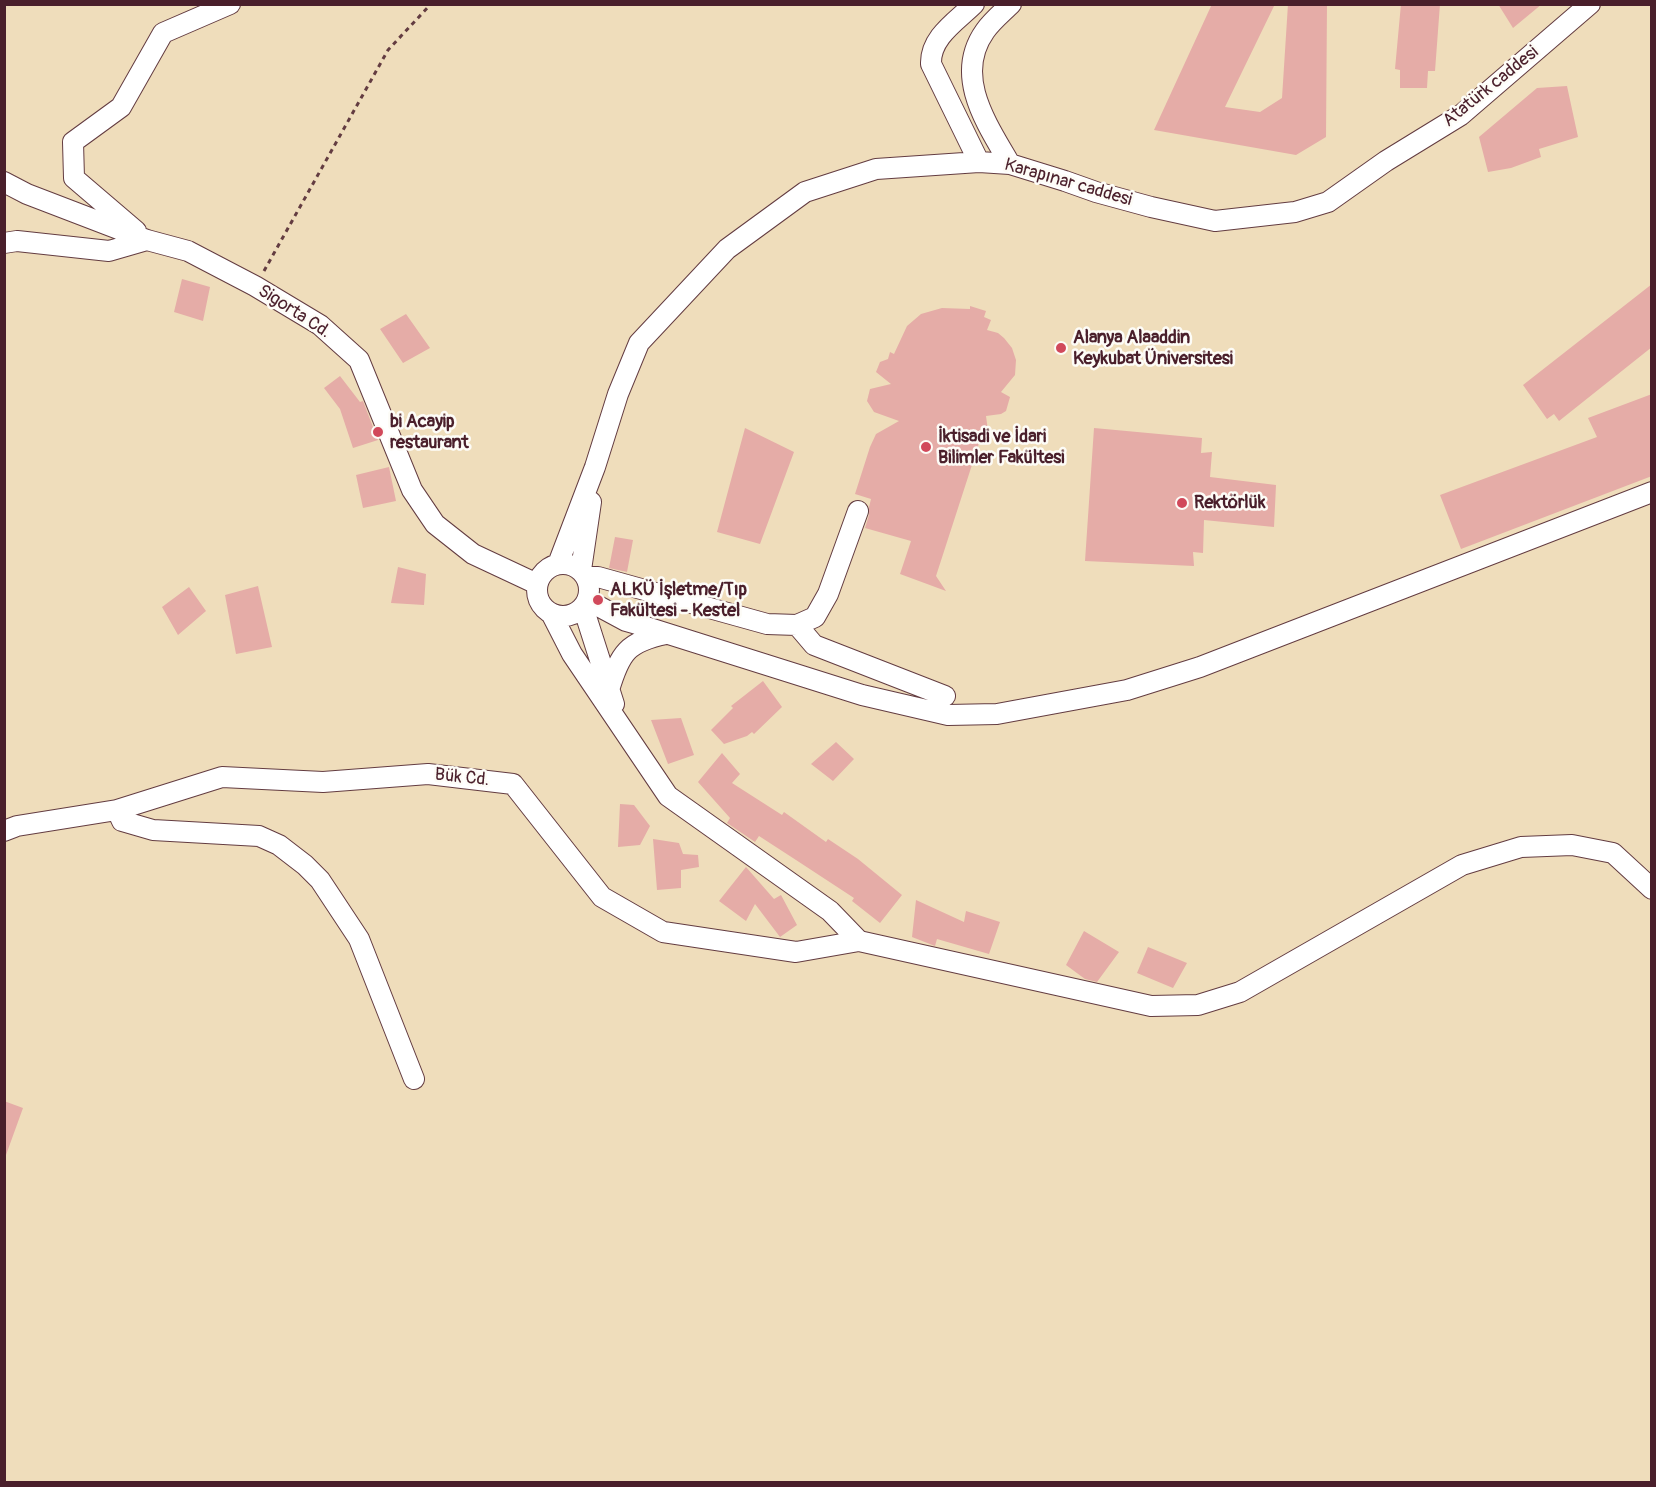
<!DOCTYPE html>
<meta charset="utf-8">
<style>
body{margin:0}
#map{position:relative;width:1656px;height:1487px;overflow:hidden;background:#efddbb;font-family:Pangolin,sans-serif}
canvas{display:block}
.frame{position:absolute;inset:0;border:6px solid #4a1f2b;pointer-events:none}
</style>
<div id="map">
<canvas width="1656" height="1487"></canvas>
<div class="frame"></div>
</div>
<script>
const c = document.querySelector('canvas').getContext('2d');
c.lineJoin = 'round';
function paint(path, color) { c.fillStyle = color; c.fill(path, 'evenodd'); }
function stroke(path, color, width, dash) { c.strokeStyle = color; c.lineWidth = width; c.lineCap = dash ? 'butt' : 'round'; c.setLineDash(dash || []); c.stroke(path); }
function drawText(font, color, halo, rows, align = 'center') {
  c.font = font + ' Pangolin,sans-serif'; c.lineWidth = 5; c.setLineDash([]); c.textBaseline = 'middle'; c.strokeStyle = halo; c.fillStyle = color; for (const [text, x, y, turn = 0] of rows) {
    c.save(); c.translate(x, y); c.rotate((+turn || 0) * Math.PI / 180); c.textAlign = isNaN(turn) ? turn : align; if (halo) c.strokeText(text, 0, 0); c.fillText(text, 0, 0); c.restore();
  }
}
paint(new Path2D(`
 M1212,4h63l-50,103 35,5 22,-14 6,-94h39l-1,133 -30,18 -142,-25z
 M1401,4h39l-5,67h-7l-1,17h-27v-18l-5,-1z
 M1498,4h44l-29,24z
 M1567,86l11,51 -39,12 2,8 -30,11 -23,4 -9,-35 58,-49z
 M182,279l28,8 -7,34 -29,-9z
 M1652,284v63l-93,74 -5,-7 -7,5 -24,-34z
 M970,306l16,5 -2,6 7,3 -4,10 11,3 6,5 8,10 4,12 -1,15 -14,17 9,5 -4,14 -5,3 -15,2 3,22 -8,-1 -45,139 10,15 -46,-17 11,-33 -46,-13 4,-13v-8l2,-8 -16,-5 15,-47 6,-13 23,-13 -25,-9 -7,-11 3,-12 21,-5 -15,-12 4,-10 8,-3 2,-7 4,2 13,-28 14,-12 21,-6 28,1z
 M406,314l24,34 -27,15 -23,-34z
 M340,376l20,26 3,-1 15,39 -25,8 -13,-39 -16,-21z
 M1652,394v82l-191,73 -21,-54 157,-58 -9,-19z
 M745,428l49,24 -34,92 -43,-12z
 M1094,428l108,10 -1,15 11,-1 -2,25 66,8 -2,42 -70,-7 -1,33 -10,-1 1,14 -109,-5z
 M389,467l7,34 -33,7 -7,-33z
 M615,537l18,3 -6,32 -18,-4z
 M398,567l28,7 -2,31 -33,-2z
 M258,586l14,61 -36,7 -11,-59z
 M189,587l17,24 -28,24 -16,-28z
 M763,681l19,26 -28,27 -2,-2 -5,4 -23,8 -13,-14 22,-22 -2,-2z
 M681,718l13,37 -26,9 -17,-44z
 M836,742l18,17 -21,22 -22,-17z
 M722,753l18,21 -8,9 50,32 2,-3 42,30 2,-3 30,20 44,36 -22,28 -28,-22 2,-3 -58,-38 -37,-24 -4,6 -28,-19 3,-5 -32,-36z
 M620,804l14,1 16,21 -10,19 -22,2z
 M653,839l26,4 4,11 15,1 1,12 -18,3v18l-24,2z
 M746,867l28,32 7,-4 16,30 -17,12 -25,-33 -9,17 -27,-20z
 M916,900l48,22 2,-11 34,11 -11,32 -52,-15 -2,7 -23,-9z
 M1084,931l35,21 -22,30 -12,-3 -19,-14z
 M1148,947l39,16 -14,25 -36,-15z
 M4,1101l19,7 -17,47 -2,-1z`), '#e5aca7');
const minor = new Path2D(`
 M974,4c-17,17 -44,33 -43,60l48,98
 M1010,164c-23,-40 -57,-88 -25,-133 7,-10 17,-18 26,-27
 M4,182l23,12 120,46 41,11 67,35 65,39 39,35 53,130 23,34 38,30 64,30
 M136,231l-62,-53 -1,-36 48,-35 42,-74 67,-29
 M4,243l13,-2 92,10 38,-11
 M537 590a26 26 0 1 1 52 0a26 26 0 1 1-52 0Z
 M558,564l37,-97 23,-73 21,-51 88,-94 78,-57 71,-23 103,-7 31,2 55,17 31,11 55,15 64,14 80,-9 33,-10 58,-41 75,-46 129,-111
 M581,570l10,-68
 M586,577h12l169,47 30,1 18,-8 13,-23 30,-83
 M587,600l39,21 14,4 222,70 86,20 49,-1 130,-24 73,-23 452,-175
 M583,607l31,97
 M551,613l21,41 96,142 162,115 29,30 292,65 47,-1 42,-13 222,-127 59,-18 51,-2 41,8 39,36
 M797,625l17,20 131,51
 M609,690c11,-37 18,-48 57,-56
 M117,810l5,11 31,9 106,6 20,9 26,20 15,15 39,59 55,140
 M4,831l13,-5 100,-16 105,-33 101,5 105,-8 85,10 89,113 61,35 133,20 63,-11`);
stroke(minor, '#633c41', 22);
stroke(new Path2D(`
 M264,271l124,-221 43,-46`), '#633c41', 3, [4.5, 4.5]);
stroke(minor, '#fff', 20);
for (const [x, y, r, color] of [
 [1061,348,6,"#d1495b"],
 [378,432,6,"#d1495b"],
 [926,447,6,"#d1495b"],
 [1182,503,6,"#d1495b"],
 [598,600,6,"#d1495b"]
]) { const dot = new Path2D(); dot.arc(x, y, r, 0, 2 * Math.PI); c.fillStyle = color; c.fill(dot); stroke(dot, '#fdfcf7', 2); }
drawText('18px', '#4a1f2b', '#fdfcf7', [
 ["Atatürk caddesi",1491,87,-39],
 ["Karapınar caddesi",1068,183,16],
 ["Sigorta Cd.",294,312,33],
 ["Bük Cd.",462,778,6]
]);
drawText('bold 18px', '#4a1f2b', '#fdfcf7', [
 ["Alanya Alaaddin",1073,338],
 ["Keykubat Üniversitesi",1073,359],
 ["bi Acayip",390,422],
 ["restaurant",390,443],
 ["İktisadi ve İdari",938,437],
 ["Bilimler Fakültesi",938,458],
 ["Rektörlük",1194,503],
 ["ALKÜ İşletme/Tıp",610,590],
 ["Fakültesi - Kestel",610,611]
], 'left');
</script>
